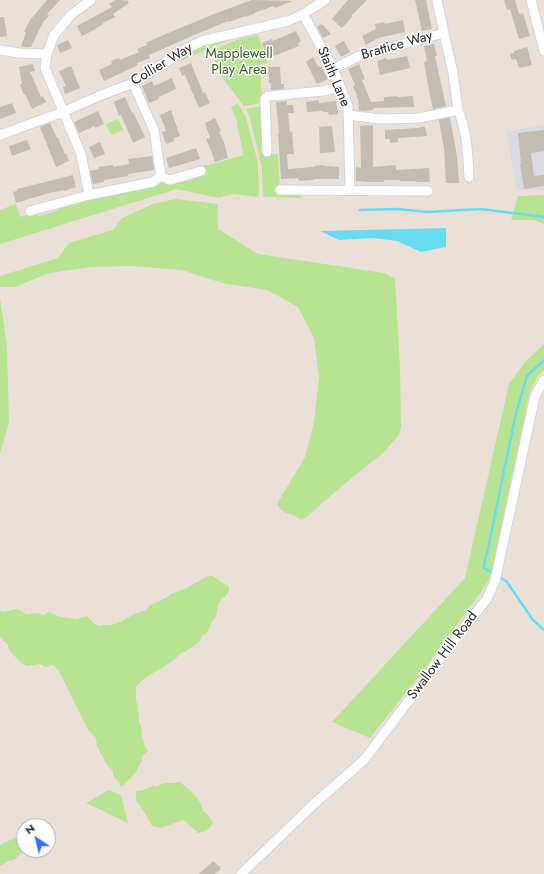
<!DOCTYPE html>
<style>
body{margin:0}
#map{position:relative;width:544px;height:874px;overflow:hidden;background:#ebe0d8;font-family:Jost,sans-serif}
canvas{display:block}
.north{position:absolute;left:16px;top:818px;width:40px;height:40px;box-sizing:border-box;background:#fff;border:1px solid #a9a9a9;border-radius:50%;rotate:325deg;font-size:11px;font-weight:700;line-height:16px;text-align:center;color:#272727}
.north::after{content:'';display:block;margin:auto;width:14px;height:18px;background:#3270fd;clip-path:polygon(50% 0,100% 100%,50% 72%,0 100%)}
</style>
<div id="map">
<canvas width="544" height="874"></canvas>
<div class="north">N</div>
</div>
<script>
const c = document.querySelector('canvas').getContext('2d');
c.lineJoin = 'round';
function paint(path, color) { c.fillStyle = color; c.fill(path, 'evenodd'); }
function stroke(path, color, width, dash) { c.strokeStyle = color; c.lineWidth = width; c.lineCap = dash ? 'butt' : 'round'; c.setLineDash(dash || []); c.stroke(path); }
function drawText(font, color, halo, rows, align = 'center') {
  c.font = font + ' Jost,sans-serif'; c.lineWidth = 3; c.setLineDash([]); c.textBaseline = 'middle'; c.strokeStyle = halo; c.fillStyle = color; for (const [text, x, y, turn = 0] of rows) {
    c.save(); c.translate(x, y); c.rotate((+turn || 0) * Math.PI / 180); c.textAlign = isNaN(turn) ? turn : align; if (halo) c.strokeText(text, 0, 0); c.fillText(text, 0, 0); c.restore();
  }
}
paint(new Path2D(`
 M544,125v65h-27l-11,-58z`), '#dbd9e2');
paint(new Path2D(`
 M258,35l10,29h-8l2,39 -18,3 -20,-26 -6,-10 -7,-19 30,-13z
 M225,39h7l-64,27 4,-4 25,-15z
 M238,103l8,15 11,41 2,28 -1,10 -25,-3 -14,4 -42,-9 -177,55v-34l16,-6 4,13 16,-5 3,4 19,-6 3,-4 31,-9 6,1 61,-17 12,2 35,-10 -2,-8h5l34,-10v-3l-6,-26 1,-2 -7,-17z
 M264,106l3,49 11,-1 2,35 12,2 11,7 -40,-1 -1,-30 -13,-53 -3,-5z
 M118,119l5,11 -12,5 -5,-11z
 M544,195v29l-9,-4h-24l7,-24z
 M176,199l42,5v25l40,25 126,19 11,6 5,90 1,58 -2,8 -16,18 -46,37 -29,26 -7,4 -7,-5 -8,-2 -5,-3 -4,-6 28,-47 9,-35 5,-45 -5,-39 -16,-31 -31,-17 -45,-7 -40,-13 -49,-4 -42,1 -42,6 -34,14h-15v-11l58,-18 11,-15 44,-13 9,-12 31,-14z
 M0,298l7,48 2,77 -9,30z
 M544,344v26l-6,6 -9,18 -33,159 -6,24 -4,8 -66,90 -50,63 -38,-16 133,-144 44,-194 16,-22z
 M208,576h5l16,11v4l-4,6 -3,1 -3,5 -2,5 -1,9 -5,6 -2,6 -3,5 -3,1 -4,7 -14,10 -4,1c-13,15 -33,19 -45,34v14l2,5 1,15 3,8 -1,5 4,12 3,5 -6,5v5c-3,3 -3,5 -5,9 -2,4 -12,14 -16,17l-2,-5 -4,-3 -2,-4v-4l-6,-6 -10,-19 -1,-8 -8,-8 -29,-59 -6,-6 -7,2 -6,-3 -13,2 -6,-3 -12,-13 -1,-5 -8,-8v-26l5,1 12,-3 10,5 12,-1 4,2 5,-3 13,5 15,2 11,-3c4,3 6,8 12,10 0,0 5,-1 6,-1 3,0 7,0 10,-1 11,-4 20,-12 31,-14l4,-5 4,-2 4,-1 5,-3 5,-2 3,-3 14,-5z
 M179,782c9,5 22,17 24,29l6,5 4,7c-4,6 -7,9 -15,10l-14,-13 -23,8 -9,-2 -9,-16 -7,-10v-9l7,-1 10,-4 4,1c9,-7 12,-2 22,-5z
 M109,790l12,5 7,28 -42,-20z
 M24,834v16h3l-8,5 -5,5 -6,1 -8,5v-21l10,-5z`), '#b7e392');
paint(new Path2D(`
 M446,228v19l-25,5 -24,-11 -23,-3 -35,2 -19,-9z`), '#67dcf1');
stroke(new Path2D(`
 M360,210l37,-1 31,3 53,-3 63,8
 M494,574l-10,-6v-4l4,-15 28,-136 11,-37 17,-16
 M498,576l9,6 26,38 11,10`), '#67dcf1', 2.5);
paint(new Path2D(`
 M47,0h13l-13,14 2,2 -6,6 -12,25h-7l-3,-1 5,-13 -2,-1 6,-12z
 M115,0h8l1,1 3,-1 2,3 -16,11 2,3 -12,6v1l-11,7 -10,5 -5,-10 35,-19 -3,-3z
 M252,0l41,1 -18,7 -1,-2 -20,7v1l-9,3v-1l-16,6 -1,-1 -43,18 -36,16 1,3 -13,5 1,2 -34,16 -5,-11 13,-6 -1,-3 8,-3 1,2 19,-8 -2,-3 10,-4 -1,-2 8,-4 60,-25z
 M348,0h19l-16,16 1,1 -10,11 -10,-9z
 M415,0h11l6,29 -10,2z
 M504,0h11l4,14 4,-1 7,23 -11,3 -9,-30 -3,1z
 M0,17h4l3,19 -7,1z
 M403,20l2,12 -27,6 -12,7 -4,-9 14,-7 -1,-5 9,-2 1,2z
 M322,24l9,10 -8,4 -6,-11z
 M296,31l5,10 -3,2 1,3 -28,11 -1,-4 -4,1 -4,-11 10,-4 1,2z
 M68,40l4,8 -12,5 -3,-8z
 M344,41l6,11 -9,5 -6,-11z
 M432,44h2l3,12h-2l11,50 -13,3 -3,-13 -6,-34 3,-1 -3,-15z
 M527,47l5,18 -13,3 -3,-9 -4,1 -2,-6 4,-1v-2z
 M407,56l3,12 -30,7 -3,-14 9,-3 1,2z
 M313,57l5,10 3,-1 7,13 -11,5 -11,-22z
 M191,63l12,30 2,-1 5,11 -11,5 -14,-33 -3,1 -3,-8z
 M33,64l2,7 -5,1 11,25 2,-1 3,6 -14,7 -7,-15 -1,1 -4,-10 2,-1 -3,-17z
 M359,64l6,15 -3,1 9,22 13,-1v-4l13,-1v1l16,-1 1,11 -41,1v2l-8,1 -6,-1 -1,-11 -5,-13 2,-1 -7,-16z
 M71,66l9,22 -15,6 -2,-7 3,-1 -7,-15z
 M268,67h12l1,17h3v5l-13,1v-7h-2z
 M172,78l4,11 -17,8v2l-10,4 -7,-17 10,-5 2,5z
 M125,97l7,16 1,-1 12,25 -12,6 -12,-28 -2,1 -5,-14z
 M319,100v3l17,-2 2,13 -9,1 -1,-3h-5v-1l-16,1 -1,-10z
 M287,101v4h6l1,8h-6l2,19 2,-1 2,23h-7l1,15 26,-2v-1l10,-1v1l15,1v12h-25v1l-15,1 -1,-3 -17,1 -3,-46h1l-3,-31z
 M12,103l4,10 -16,6v-12z
 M171,110l9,26 -6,2v3l-8,3 -4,-12 4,-1 -6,-16z
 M98,111l6,13 -9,4v-2l-16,7 -5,-11z
 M215,118l6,13 -2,1 5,10 4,16 -13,4 -3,-9 -6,-14 4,-1 -5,-15z
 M448,118h2l7,38 2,27h-13l-2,-34 -5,-29z
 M50,123l7,15h1l7,16 1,-1 3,8 -13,6 -16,-40z
 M373,125v42l23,-2v5l33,-2 1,14h-14v-1h-16v-1h-16v2h-13l-15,-1v-14l5,1 -1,-42z
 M332,126l3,26 -15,1 -1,-26z
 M425,126l2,10 -29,2v4l-8,1v-4h-5v-9l32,-2z
 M544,130v21l-13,2 3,23 10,-1v11l-20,3 -4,-25h1l-3,-31z
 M27,140l4,9 -19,7 -3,-10z
 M100,142l5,12 -11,4 -5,-11z
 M196,148l4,11 -31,9 -3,-10z
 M152,156l2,14 -26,4v2l-24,4v2l-11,2 -3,-13 9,-2 -1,-2 15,-2v2l16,-3 -1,-5z
 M73,175l3,12 -12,4v-1l-15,3 -33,10 -3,-11 4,-1v-2z
 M213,861l7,6v3l-5,4h-16z`), '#c2bcb4');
const street = new Path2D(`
 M437,0l7,33
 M531,0l13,51
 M303,14l30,55 15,37 2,84
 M0,50l19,3 28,1
 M333,69l26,-13 85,-23 9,40 5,37 -39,8 -38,1 -33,-4
 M458,110c9,21 10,44 11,67
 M0,135l63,-23 36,-16 34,-13 30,-19 19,-13 20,-10 86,-20 15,-7 22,-14
 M267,152l-2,-53 3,-3h3l52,-5 17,-4
 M161,176l9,4 31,-9
 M280,190l148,1
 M89,195l-8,-41 -36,-86 2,-14 7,-19 17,-20 20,-15
 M30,211l59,-16 64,-13 8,-6 -7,-46 -21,-47
 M241,874l74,-71 49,-43 97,-129 26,-32 8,-18 40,-185 9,-16`);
stroke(street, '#ced4e1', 11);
stroke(street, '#fff', 9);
drawText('14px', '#272727', '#fff', [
 ["Brattice Way",397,46,-16],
 ["Collier Way",162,65,-31],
 ["Staith Lane",333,77,67],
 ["Swallow Hill Road",443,656,-53]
]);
drawText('14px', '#306417', '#fff', [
 ["Mapplewell",239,55],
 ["Play Area",239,71]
]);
</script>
